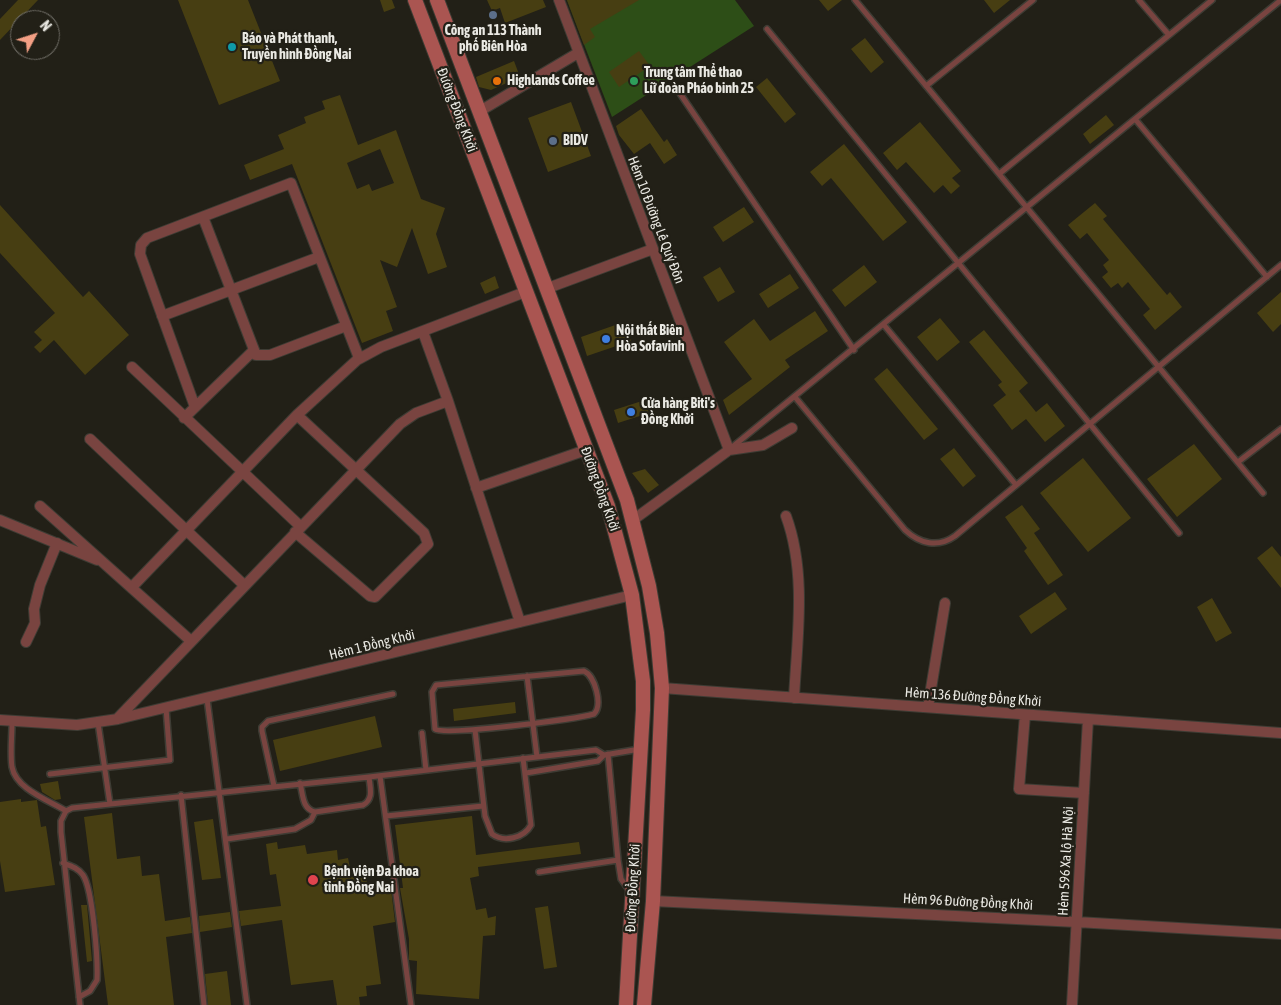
<!DOCTYPE html>
<meta charset="utf-8">
<style>
body{margin:0}
#map{position:relative;width:1281px;height:1005px;overflow:hidden;background:#222017;font-family:"Asap Condensed",sans-serif}
canvas{display:block}
.north{position:absolute;left:10px;top:10px;width:50px;height:50px;box-sizing:border-box;background:#222017;border:1px solid #727069;border-radius:50%;rotate:50deg;font-size:14px;font-weight:700;line-height:20px;text-align:center;color:#eae9e3}
.north::after{content:'';display:block;margin:auto;width:18px;height:22px;background:#f39f84;clip-path:polygon(50% 0,100% 100%,50% 72%,0 100%)}
</style>
<div id="map">
<canvas width="1281" height="1005"></canvas>
<div class="north">N</div>
</div>
<script>
const c = document.querySelector('canvas').getContext('2d');
c.lineJoin = 'round';
function paint(path, color) { c.fillStyle = color; c.fill(path, 'evenodd'); }
function stroke(path, color, width, dash) { c.strokeStyle = color; c.lineWidth = width; c.lineCap = dash ? 'butt' : 'round'; c.setLineDash(dash || []); c.stroke(path); }
function drawText(font, color, halo, rows, align = 'center') {
  c.font = font + ' "Asap Condensed",sans-serif'; c.lineWidth = 4.5; c.setLineDash([]); c.textBaseline = 'middle'; c.strokeStyle = halo; c.fillStyle = color; for (const [text, x, y, turn = 0] of rows) {
    c.save(); c.translate(x, y); c.rotate((+turn || 0) * Math.PI / 180); c.textAlign = isNaN(turn) ? turn : align; if (halo) c.strokeText(text, 0, 0); c.fillText(text, 0, 0); c.restore();
  }
}
paint(new Path2D(`
 M567,0h168l19,26 -142,91z`), '#2d4e17');
paint(new Path2D(`
 M18,0h20l-38,40v-21z
 M178,0h70l32,81 -61,24z
 M380,0h12l3,8 -11,4z
 M487,0h56l3,7 -41,16 -5,-15 -8,3z
 M567,0h72l-49,29 5,8 -11,8z
 M819,0h23l-14,11z
 M984,0h26l-16,13z
 M865,38l19,24 -13,11 -20,-24z
 M639,51l11,15 -31,21 -10,-15z
 M514,61l6,16 -29,13 -12,-3 -3,-10z
 M767,78l29,36 -11,9 -29,-36z
 M340,95l18,50 38,-15 25,69 24,9 -9,26 11,33 -19,7 -16,-46 -15,39 -17,-7 17,47 -11,4 7,20 -31,12 -70,-179 -42,16 -6,-15 40,-16 -6,-14 28,-12 -2,-6 21,-8 -3,-8zM380,149l14,34 -22,8 -3,-7 -12,5 -10,-26z
 M571,102l20,54 -43,16 -20,-54z
 M641,109l23,33 3,-3 10,16 -13,9 -14,-21 -16,11 -15,-19 -3,-9z
 M1106,115l8,10 -24,19 -7,-10z
 M920,122l41,49 -9,7 8,8 -9,8 -8,-9 -9,8 -28,-31 -9,8 -14,-17z
 M844,144l63,78 -24,19 -52,-63 -9,8 -12,-14z
 M1095,203l12,13 -4,3 64,76 3,-3 12,15 -27,23 -12,-15 7,-6 -22,-27 -6,6 -4,-5 -7,5 -9,-11 6,-5 -5,-7 6,-5 -22,-27 -7,6 -12,-14z
 M0,205l83,92 6,-6 40,44 -44,40 -31,-35 -14,13 -6,-6 8,-7 -8,-8 21,-19 -55,-60z
 M744,207l10,15 -31,20 -10,-15z
 M864,265l13,17 -32,25 -13,-17z
 M720,267l15,25 -17,10 -15,-25z
 M790,274l9,14 -31,20 -9,-14z
 M495,276l4,12 -14,6 -5,-11z
 M1281,292v32l-8,8 -16,-19z
 M815,311l13,20 -43,29 5,7 -61,48 -6,-15 29,-21 -28,-37 30,-23 16,22z
 M940,318l20,24 -23,19 -20,-24z
 M624,322l7,19 -44,15 -6,-19z
 M984,330l44,53 -9,8 17,21 11,-9 18,23 -20,16 -19,-23 -14,11 -19,-25 13,-10 -8,-10 4,-3 -33,-40z
 M887,368l51,61 -14,11 -50,-61z
 M645,400l4,13 -31,10 -4,-13z
 M1194,444l28,35 -45,38 -30,-38z
 M954,448l22,28 -13,11 -23,-28z
 M1083,458l48,60 -43,34 -48,-59z
 M645,469l14,16 -11,8 -16,-20z
 M1022,505l18,24 -6,4 29,42 -15,10 -24,-34 3,-3 -22,-31z
 M1272,546l9,11v31l-24,-30z
 M1055,592l12,17 -36,25 -12,-18z
 M1212,598l20,35 -16,9 -19,-35z
 M515,702l1,11 -62,8 -1,-12z
 M375,716l7,31 -102,24 -7,-31z
 M58,781l3,18 -6,1 -13,-8 -2,-8z
 M21,799v3l16,-2 4,27 5,-1 9,59 -50,7 -5,-31v-59z
 M112,813l5,46 23,-3 2,20 17,-2 6,47 25,-4 2,16 -26,4 8,68h-66l-24,-188z
 M472,816l4,39 103,-13 2,12 -103,13 1,9 -9,2 6,32 10,-2 2,10 8,-2 -1,19 -12,1 -4,63 -63,-5 1,-33 -8,-1v-21l-9,-51h3l-8,-63z
 M213,819l8,59 -19,2 -8,-58z
 M277,842l1,7 27,-4 2,9 30,-4 1,10 10,-2 2,10 15,-1 3,25 23,-3 4,33 -22,4 8,58 -15,2 1,10 -8,1 1,8h-23l-4,-25 -42,5 -9,-65 -41,6 -2,-15 42,-5 -5,-32 -6,1 -4,-31z
 M81,905h6l5,56 -5,1z
 M548,906l9,61 -13,2 -9,-61z
 M230,912l2,15 -32,5 -1,-16z
 M227,971l4,34h-23l-3,-31z`), '#473e12');
const service = new Path2D(`
 M855,0l408,493
 M1139,0l30,35
 M767,29l412,504
 M926,86l107,-86
 M677,89l177,261
 M1135,119l132,158
 M999,174l213,-174
 M884,325l132,160
 M795,397l110,133c15,14 33,18 50,6l326,-271
 M731,448l550,-448
 M1238,462l43,-33
 M584,671c11,5 19,34 10,43 -18,5 -150,22 -159,15l-3,-37 4,-7z
 M527,676l10,81
 M207,699l40,306
 M12,723c0,14 -2,30 0,44 4,22 36,33 54,44
 M98,723l12,81
 M475,730l10,86 7,18c12,9 32,4 39,-9l-8,-67
 M422,733l4,37
 M608,754l10,106 3,19 8,11
 M526,773l72,-12 6,-6
 M50,774l120,-14 -4,-52
 M380,776l31,229
 M300,783c3,11 2,26 15,29l48,-7c11,-6 7,-17 6,-28
 M274,786l-12,-55v-4l6,-6 125,-27
 M181,795l23,210
 M386,816l97,-10
 M227,839l68,-10 16,-9 4,-8
 M63,863c8,3 15,5 20,12 10,15 15,86 14,105l-7,11 -11,6
 M539,872l79,-12
 M80,1005l-19,-173v-11l5,-10 6,-3 297,-31 227,-27 8,5 36,-6`);
const minor = new Path2D(`
 M559,0l170,450
 M480,111l98,-58
 M203,217l53,138h14l76,-29
 M548,288l105,-39
 M162,316l157,-59
 M423,332l25,69 72,221
 M132,367l168,159
 M195,407l-55,-153 1,-9 6,-7 144,-55 68,175
 M184,418l69,-67
 M90,439l154,146
 M476,488l110,-38
 M40,506l151,135
 M786,516c21,57 11,123 8,182
 M0,520l97,40
 M633,520l96,-70 34,-5 29,-17
 M295,532l75,64 5,1 53,-53 -4,-11 -127,-118
 M132,587l165,-172 60,-55 24,-13 144,-55
 M26,642l9,-19 -1,-14 6,-24 17,-42
 M662,688l619,45
 M928,707l17,-104
 M1025,715l-6,74 65,4
 M118,718l282,-294 16,-11 32,-12
 M0,720l77,5 41,-6 514,-124
 M653,901l424,21 204,12
 M1072,1005l16,-286`);
const secondary = new Path2D(`
 M415,0l193,506 24,89 11,86v29l-17,295
 M437,0l190,500 22,86 8,47 5,55 -9,213 -9,104`);
stroke(service, '#3e3c34', 8);
stroke(minor, '#3e3c34', 12);
stroke(secondary, '#3e3c34', 16);
stroke(service, '#794440', 5);
stroke(minor, '#794440', 10);
stroke(secondary, '#aa5551', 14);
for (const [x, y, r, color] of [
 [493,15,5,"#5c6f8a"],
 [232,47,5,"#0f9aa8"],
 [497,81,5,"#e8710a"],
 [634,81,5,"#2e9e5b"],
 [553,141,5,"#5c6f8a"],
 [606,339,5,"#3f7fe0"],
 [631,412,5,"#3f7fe0"],
 [313,880,6,"#e0444e"]
]) { const dot = new Path2D(); dot.arc(x, y, r, 0, 2 * Math.PI); c.fillStyle = color; c.fill(dot); stroke(dot, '#222017', 2); }
drawText('bold 14px', '#eae9e3', '#222017', [
 ["Công an 113 Thành",493,31,"center"],
 ["phố Biên Hòa",493,47,"center"],
 ["Báo và Phát thanh,",242,39],
 ["Truyền hình Đồng Nai",242,55],
 ["Trung tâm Thể thao",644,73],
 ["Lữ đoàn Pháo binh 25",644,89],
 ["Highlands Coffee",507,81],
 ["BIDV",563,141],
 ["Nội thất Biên",616,331],
 ["Hòa Sofavinh",616,347],
 ["Cửa hàng Biti's",641,404],
 ["Đồng Khởi",641,420],
 ["Bệnh viện Đa khoa",324,872],
 ["tỉnh Đồng Nai",324,888]
], 'left');
drawText('14px', '#eae9e3', '#222017', [
 ["Đường Đồng Khởi",457,110,69],
 ["Hẻm 10 Đường Lê Quý Đôn",656,220,69],
 ["Đường Đồng Khởi",600,489,70],
 ["Hẻm 1 Đồng Khởi",372,645,-14],
 ["Hẻm 136 Đường Đồng Khởi",973,697,4],
 ["Hẻm 596 Xa lộ Hà Nội",1066,861,-87],
 ["Đường Đồng Khởi",633,888,-87],
 ["Hẻm 96 Đường Đồng Khởi",968,902,3]
]);
</script>
